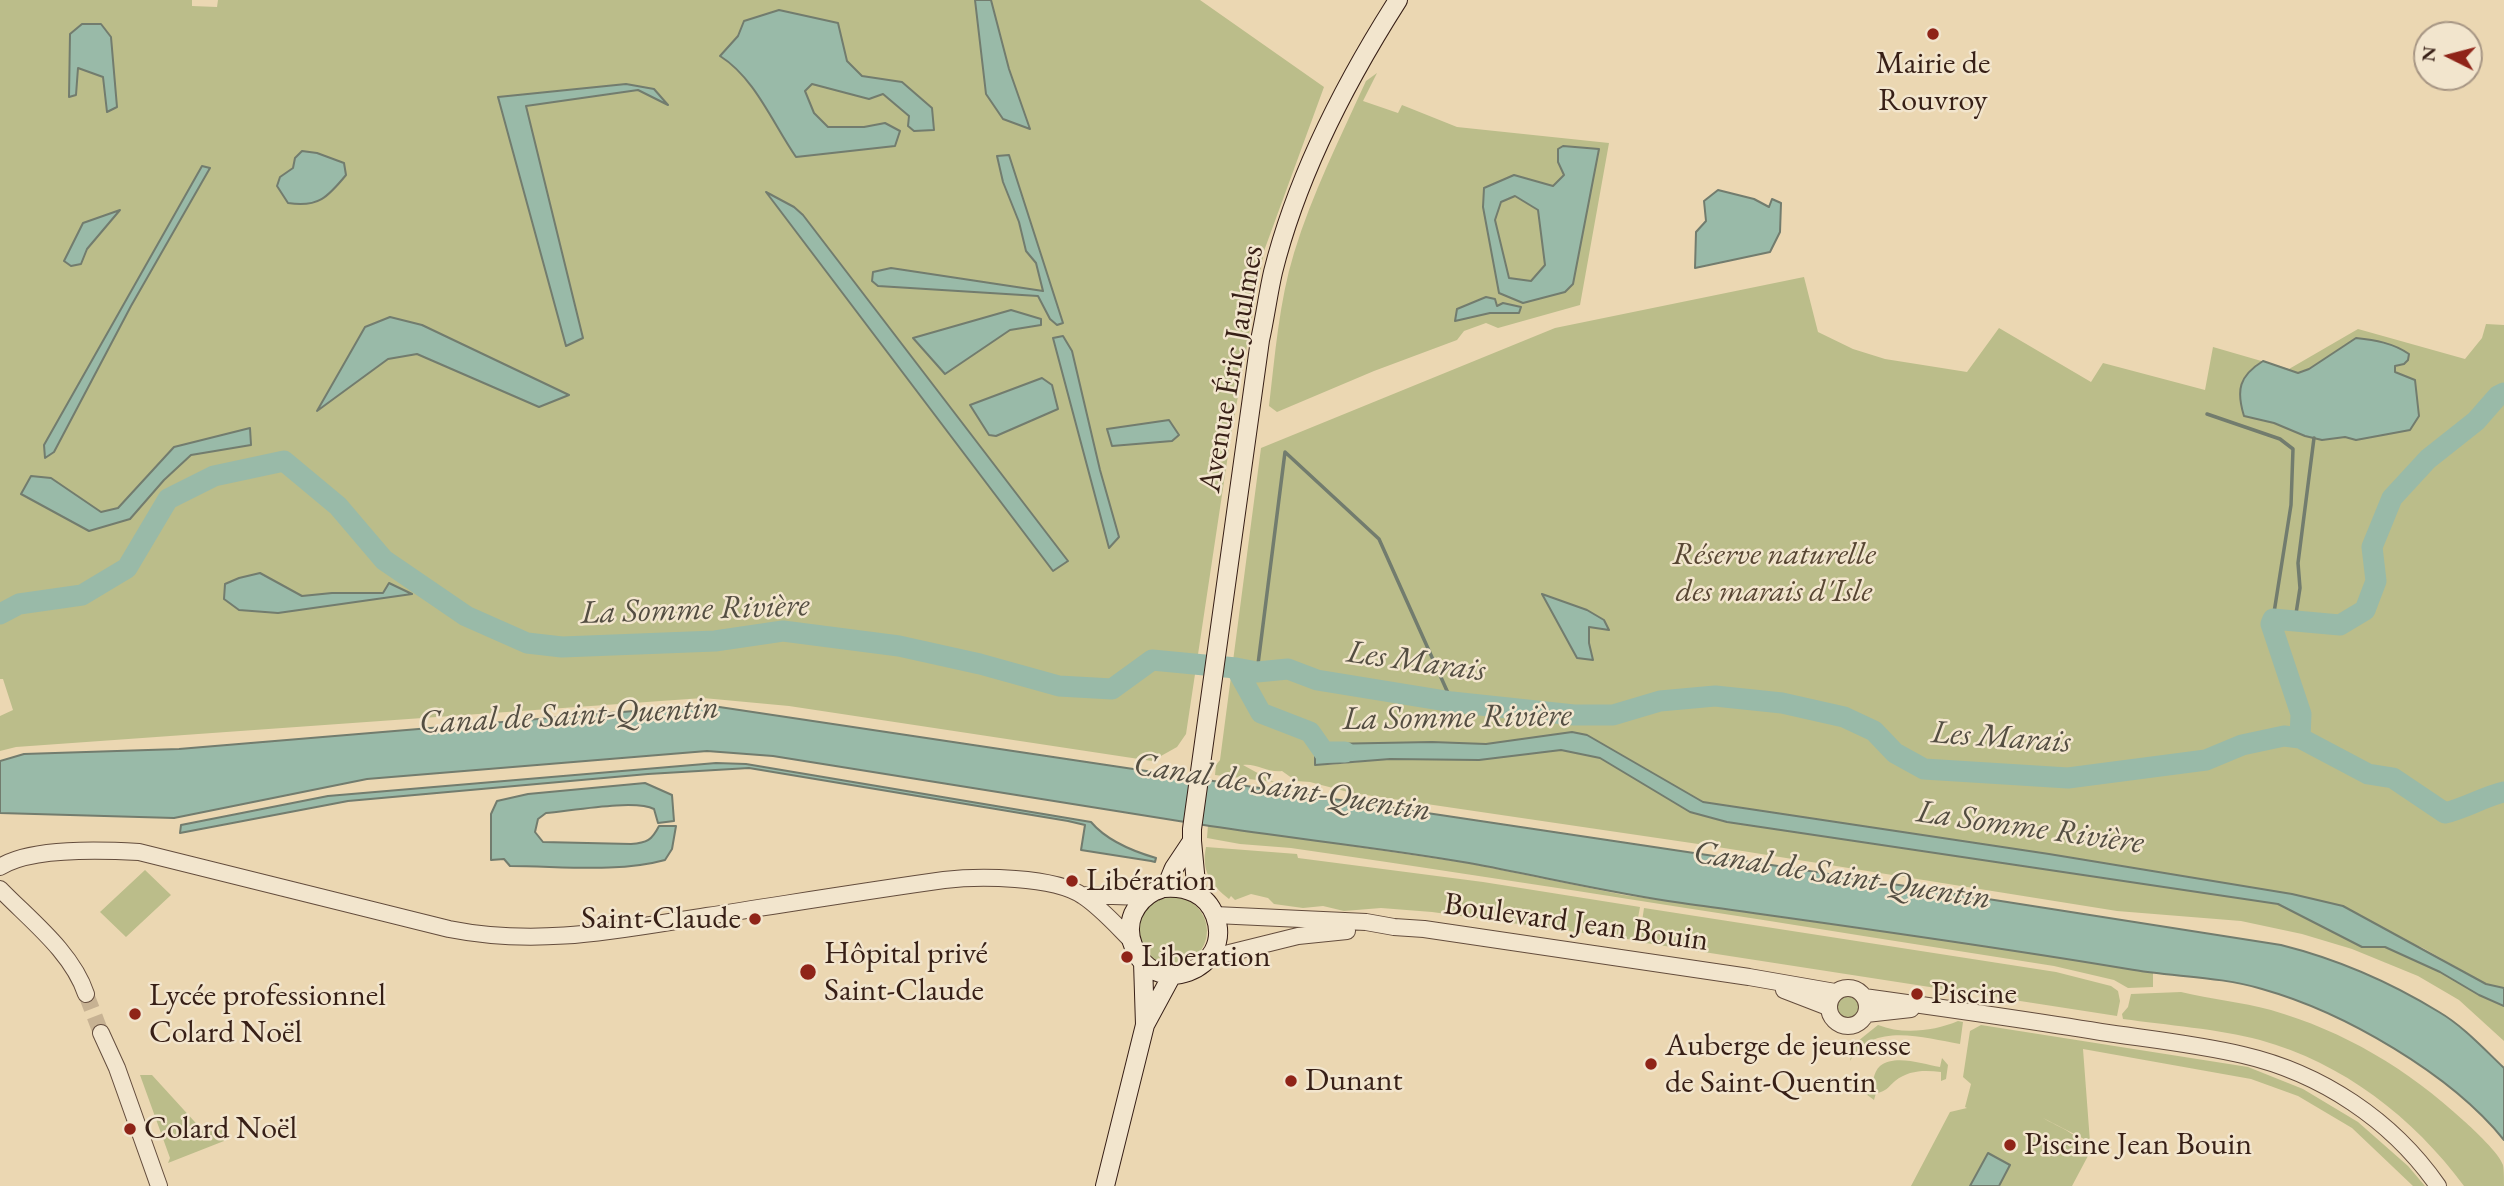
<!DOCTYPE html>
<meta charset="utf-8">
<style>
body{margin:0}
#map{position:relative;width:2504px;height:1186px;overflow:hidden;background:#ebd7b2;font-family:"EB Garamond",serif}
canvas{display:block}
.north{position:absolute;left:2413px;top:21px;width:70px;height:70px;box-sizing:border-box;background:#f2e5cd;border:2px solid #a79684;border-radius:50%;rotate:276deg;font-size:19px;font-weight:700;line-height:28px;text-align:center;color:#371f16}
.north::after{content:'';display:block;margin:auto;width:24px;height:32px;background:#8f2418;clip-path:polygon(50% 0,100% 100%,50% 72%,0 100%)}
</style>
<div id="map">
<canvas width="2504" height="1186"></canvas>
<div class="north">N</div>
</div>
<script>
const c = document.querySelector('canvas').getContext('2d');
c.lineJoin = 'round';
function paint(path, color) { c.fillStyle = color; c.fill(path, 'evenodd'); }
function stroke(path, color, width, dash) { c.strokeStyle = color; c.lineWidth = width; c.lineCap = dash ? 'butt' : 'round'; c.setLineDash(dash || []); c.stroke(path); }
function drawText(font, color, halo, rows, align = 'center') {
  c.font = font + ' "EB Garamond",serif'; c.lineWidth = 5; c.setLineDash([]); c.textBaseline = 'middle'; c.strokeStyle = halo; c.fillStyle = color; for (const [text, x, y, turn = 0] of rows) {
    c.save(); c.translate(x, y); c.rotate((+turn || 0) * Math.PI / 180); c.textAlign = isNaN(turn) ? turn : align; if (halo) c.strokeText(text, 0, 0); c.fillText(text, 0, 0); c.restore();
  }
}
paint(new Path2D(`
 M0,0h192v6l25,1 1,-7h982l124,87 -60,164 -33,184 -45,299 -9,13 -25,14 -363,-55 -86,-8 -687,49 -16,4v-35l13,-6 -10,-31h-3z
 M1377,73l-14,28 35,12 4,-8 55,22 152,16 -29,162 -82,23 -12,-5 -22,8 -7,9 -83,31 -97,41 -8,-6c6,-50 10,-104 25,-153 18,-59 46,-115 72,-172z
 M1804,277l14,55 35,17 32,10 82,13 32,-44 92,54 12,-19 102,27 8,-43 76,22 69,-40 107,30 17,-21 4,-14 18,1v663l-18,-4 -63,-36 -131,-54 -243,-40 -346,-52 -131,-70 -86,12 -54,-2 -107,2 2,21 63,-6 89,1 82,-10 39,8 90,54 37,10 551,82 99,44 8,-1 55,25 39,23 25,11v35l-45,-41 -41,-24 -66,-27 -50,-15 -61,-13 -124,-10 -412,-66 -353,-52 -42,-11 -14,-1 -14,-10c-14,2 -26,-8 -39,-6l31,17 -59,-7 1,-10 4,-5 41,-312 294,-120z
 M1208,825l259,38 157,32 415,59 114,19v14l-25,1 -14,-8 -60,-14c-254,-40 -508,-81 -763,-118l-51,-4 -33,-6z
 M1206,847l91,7 1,4 185,24 157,25 -6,33 -202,-28 -51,-4 -37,3 -21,-5 -20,2 -29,-4 -6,-6 -17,-4 -16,6 -4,-4 -2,3c-18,-14 -28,-28 -23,-52z
 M145,870l26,25 -45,42 -26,-25z
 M1139 931a34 34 0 1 1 68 0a34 34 0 1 1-68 0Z
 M1644,908l412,64 55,14 7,5 2,10 -3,15 -478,-74z
 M2181,992c30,7 60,10 90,18 73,21 137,59 193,111 10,9 35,32 39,44 1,5 1,15 1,21h-40c-51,-69 -121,-123 -204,-146 -41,-11 -94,-15 -137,-21l-1,-5 6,-7 3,-13z
 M1834 1007a13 13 0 1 1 26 0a13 13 0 1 1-26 0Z
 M1958,1021l5,1 -3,22c-36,-6 -88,-23 -110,17l3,-16 25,-20c25,10 56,6 80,-4z
 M1981,1025l267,42 55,22 55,33 50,44 17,20h-12l-61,-58 -54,-32 -47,-17 -168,-30 7,93 -47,-24c15,9 42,18 46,36l-17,32h-161l39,-74 17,-4 -2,-1 6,-23 -8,-7 7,-46z
 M1942,1058l6,7 -2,14 -5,2v-9c-17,-2 -32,-2 -46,9 -7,6 -9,11 -19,12l-2,7 -8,-6 5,-2c2,-8 2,-20 9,-26 15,-12 43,-2 60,1z
 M140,1075h12l52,57 18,-2 2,11 -56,22 2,-5z`), '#bbbd8a');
const water = new Path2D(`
 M975,0h16l18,69 21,60 -27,-10 -17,-25z
 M779,10l59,13 9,38 15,15 40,6 30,26 2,22 -20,1 -6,-5 1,-10 -26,-22 -14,5 -57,-15 -7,7 9,22 14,14h36l21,-4 15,8 -5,15 -99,11c-23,-33 -41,-79 -76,-101l18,-20 6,-15z
 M82,24h19l10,13 6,70 -10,5 -4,-35 -25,-9 -2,27 -7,2 1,-63z
 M626,84l28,5 14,16 -30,-15 -112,16 57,232 -17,8 -68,-249z
 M1563,146l36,3 -26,135 -8,8 -42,11 -24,-10 -16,-86 1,-19 30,-13 39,11 11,-11 -6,-13v-13zM1515,196l23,14 7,55 -14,16 -22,-3 -14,-58 6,-18z
 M302,151l15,2 27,10 2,12c-18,22 -28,33 -58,28l-11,-17 3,-9 13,-9 2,-10z
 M1009,155l54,168 -6,2 -7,-6 -12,-23 -160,-10 -6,-5 1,-9 18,-4 152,23 -7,-28 -10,-12 -7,-29 -16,-40 -6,-26z
 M202,166l8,2 -79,138 -77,146 -9,6 -1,-13z
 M1718,190l36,9 15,8 3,-8 9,4 -1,29 -10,20 -75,16 1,-36 10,-11 -2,-20z
 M766,192l28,15 9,8 265,346 -15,10z
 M120,210l-33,39 -6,15 -10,2 -7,-5 19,-38z
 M1486,297l9,2 2,7 6,-3 18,4 -2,6h-29l-35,8 2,-12z
 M1011,310l30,9v6l-31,5 -65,44 -32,-36z
 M390,317l32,8 147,70 -30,12 -122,-53 -29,5 -71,52 48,-84z
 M1063,336l9,15 28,119 19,67 -10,11 -56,-210z
 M2356,338c19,2 37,5 53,16l-1,6 -4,4 -9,2v6l20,8 4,36 -9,14 -54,10 -11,-3 -23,3 -17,-4 -31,-13 -30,-7c-8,-26 -5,-40 19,-55l35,12 11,-4z
 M1042,378l10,7 6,24 -62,27 -7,-1 -19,-30z
 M1169,420l10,15 -7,6 -60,5 -5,-17z
 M250,428l1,17 -60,10 -27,25 -34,39 -41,12 -68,-37 10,-18 20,2 50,34 17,-4 56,-61z
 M260,573l42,23 30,-3h51l6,-10 23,11 -134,19 -39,-3 -15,-11 1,-15 14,-6z
 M1542,594l45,16 17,10 5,10 -20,-3v16l4,17 -16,-2z
 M706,705l1008,151 567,89c56,14 109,37 158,67 24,14 45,37 65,56v72c-53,-66 -160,-128 -242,-151 -43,-13 -90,-12 -134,-20 -148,-25 -297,-45 -446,-66 -72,-10 -142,-27 -213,-40 -86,-15 -173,-24 -259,-37 -146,-23 -291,-47 -437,-70l-66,-5 -340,28 -193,39 -174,-5v-52l24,-7 155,-5z
 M1572,732l15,3 116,67 346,52 243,40 51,12 143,78 18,4v18l-25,-11 -39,-23 -55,-25h-23l-84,-43 -551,-82 -37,-10 -90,-54 -39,-8 -82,10 -89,-1 -75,6v-15l10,-6 107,-2 54,2z
 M716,763l30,1 345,58c16,19 41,29 65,36l-1,4 -4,-1 -70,-11 4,-25 -17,-4 -319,-53 -101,6 -300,27 -168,32 1,-8 147,-29z
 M645,783l27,12 2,26 -16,2 -4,-14c-19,-10 -84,2 -108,4l-8,6 -3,13 8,10 88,2c16,-1 21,-4 28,-18h17l-4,23 -7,11c-47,13 -105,6 -155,6l-6,-7 -13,1v-46l6,-13 31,-7z
 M1988,1153l22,12 -11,21h-29z`);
paint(water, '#99baa8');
stroke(water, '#727c6e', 2);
stroke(new Path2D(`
 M2207,414l73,25 13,10 -2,56 -18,114
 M2295,620l5,-32 -2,-25 16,-125
 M1257,672l28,-220 94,87 73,163`), '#727c6e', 3.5);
stroke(new Path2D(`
 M0,614l19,-10 63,-9 45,-27 41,-69 46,-23 70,-15 54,45 46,54 82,56 61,27 35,4 153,-6 68,-10 116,15 81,18 79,22 53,3 40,-29 84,8 25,45 49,19 14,20h21
 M1236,668l21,4 31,-3 29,11 135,22 122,13h39l47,-14 55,-5 67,7 62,14 30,14 21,22 29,16 144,9 138,-18 36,-15 42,-9 16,2 68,36 25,4 52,35c21,-5 38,-16 59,-21
 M2300,738l1,-24 -30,-90 2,-5 67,6 25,-15 11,-29 -4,-34 20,-49 36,-39 48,-38 22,-25 6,-3`), '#99baa8', 21);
stroke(new Path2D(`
 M86,994l15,39`), '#c7b293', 16, [16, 8]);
const tertiary = new Path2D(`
 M0,867c31,-20 103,-17 139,-15l310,77c90,18 169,1 258,-13 79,-12 158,-25 237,-36 34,-4 110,-4 139,16 17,11 33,29 48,44
 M0,889c30,31 72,63 86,105
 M1082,895l62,2
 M1215,915l151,7 28,5 30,2 325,48 86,15
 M1209,958l89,-22 49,-5
 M1829 1007a19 19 0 1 1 38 0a19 19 0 1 1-38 0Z
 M1784,990l44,17
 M1864,997c79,11 158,22 237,35 47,7 96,12 142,23 78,18 149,65 195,131
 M1866,1014l45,-5
 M101,1033l16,35 42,118`);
const secondary = new Path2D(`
 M1164,888c22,-2 43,6 51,28 20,54 -63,85 -82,29 -4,-10 -4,-21 0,-31 5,-11 12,-18 22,-23 2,0 8,-3 9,-4 5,-4 7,-13 10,-19 6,-9 12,-18 18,-27
 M1197,894l-5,-53v-12l68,-489c5,-22 8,-46 13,-68 24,-96 72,-189 125,-272
 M1143,962l2,63
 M1105,1186l40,-161 27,-50`);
stroke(tertiary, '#644d3d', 18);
stroke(secondary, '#371f16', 20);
stroke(tertiary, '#f2e5cd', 16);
stroke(secondary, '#f2e5cd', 18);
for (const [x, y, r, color] of [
 [1933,34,7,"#8f2418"],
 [1072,881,7,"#8f2418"],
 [755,919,7,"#8f2418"],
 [1127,957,7,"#8f2418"],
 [808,972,9,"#8f2418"],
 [1917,994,7,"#8f2418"],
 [135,1014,7,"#8f2418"],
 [1651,1064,7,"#8f2418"],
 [1291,1081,7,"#8f2418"],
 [130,1129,7,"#8f2418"],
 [2010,1145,7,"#8f2418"]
]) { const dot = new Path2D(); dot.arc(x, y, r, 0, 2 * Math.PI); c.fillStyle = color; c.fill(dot); stroke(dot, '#f2e5cd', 2.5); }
drawText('32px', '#371f16', '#f2e5cd', [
 ["Mairie de",1933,64,"center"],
 ["Rouvroy",1933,101,"center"],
 ["Libération",1086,881],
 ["Saint-Claude",741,919,"right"],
 ["Hôpital privé",824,954],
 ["Saint-Claude",824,991],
 ["Liberation",1141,957],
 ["Piscine",1931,994],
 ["Lycée professionnel",149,996],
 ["Colard Noël",149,1033],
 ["Auberge de jeunesse",1665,1046],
 ["de Saint-Quentin",1665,1083],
 ["Dunant",1305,1081],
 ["Colard Noël",144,1129],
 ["Piscine Jean Bouin",2024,1145]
], 'left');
drawText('32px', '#371f16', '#f2e5cd', [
 ["Avenue Éric Jaulmes",1232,369,-80],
 ["Boulevard Jean Bouin",1576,923,8]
]);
drawText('italic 32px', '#584633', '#f2e5cd', [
 ["Réserve naturelle",1774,555],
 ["des marais d'Isle",1774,592]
]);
drawText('italic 33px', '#544e42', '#f2e5cd', [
 ["La Somme Rivière",695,610,-2],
 ["Les Marais",1416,662,8],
 ["Canal de Saint-Quentin",569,716,-3],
 ["La Somme Rivière",1457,718,-1],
 ["Les Marais",2001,738,4],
 ["Canal de Saint-Quentin",1282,788,9],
 ["La Somme Rivière",2030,828,8],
 ["Canal de Saint-Quentin",1842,876,9]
]);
</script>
